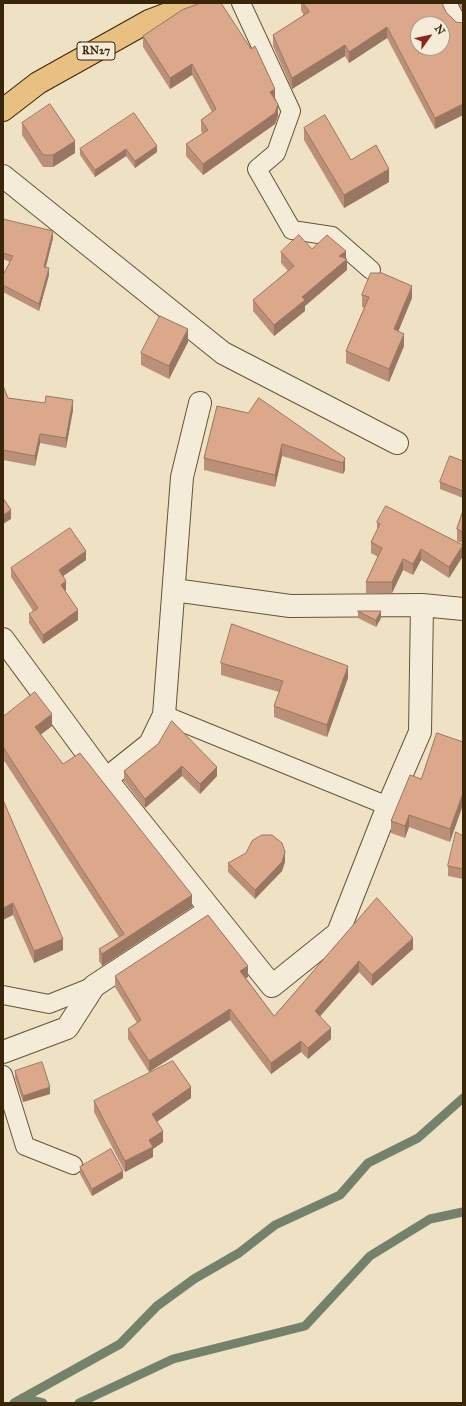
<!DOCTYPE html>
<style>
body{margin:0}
#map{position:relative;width:466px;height:1406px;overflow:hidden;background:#eee1c4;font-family:"IM FELL Great Primer",serif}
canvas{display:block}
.frame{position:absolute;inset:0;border:4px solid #392507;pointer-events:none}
.north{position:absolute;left:410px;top:16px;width:40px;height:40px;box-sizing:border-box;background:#f4ecd9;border:1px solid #a99c85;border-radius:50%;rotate:57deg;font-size:11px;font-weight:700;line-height:16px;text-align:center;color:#392507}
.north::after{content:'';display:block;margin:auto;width:14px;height:18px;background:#8f2418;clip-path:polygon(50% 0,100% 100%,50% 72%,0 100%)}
</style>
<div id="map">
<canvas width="466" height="1406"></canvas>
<div class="frame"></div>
<div class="north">N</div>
</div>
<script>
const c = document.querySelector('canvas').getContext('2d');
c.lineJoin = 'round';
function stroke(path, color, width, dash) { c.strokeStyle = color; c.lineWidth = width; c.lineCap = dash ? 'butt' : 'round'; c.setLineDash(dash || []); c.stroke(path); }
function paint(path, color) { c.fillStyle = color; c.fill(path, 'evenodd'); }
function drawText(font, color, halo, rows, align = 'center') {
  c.font = font + ' "IM FELL Great Primer",serif'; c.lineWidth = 3; c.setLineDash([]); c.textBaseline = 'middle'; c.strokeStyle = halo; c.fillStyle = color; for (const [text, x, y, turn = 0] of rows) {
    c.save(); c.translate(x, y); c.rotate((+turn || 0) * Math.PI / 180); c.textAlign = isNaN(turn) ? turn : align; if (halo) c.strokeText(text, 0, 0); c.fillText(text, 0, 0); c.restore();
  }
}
stroke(new Path2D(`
 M22,1398l21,5
 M14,1403l106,-59 37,-38 37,-27 45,-26 36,-28 65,-30 28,-32 50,-25 45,-40
 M79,1403l94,-44 132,-33 65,-70 60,-37 33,-7`), '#74816b', 9);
const service = new Path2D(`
 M241,3l50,108 -15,42 -19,16 35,61 40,6 39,34
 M447,3l8,15 8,7
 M164,715l224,91
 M3,995l46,9 45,-18
 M3,1075l22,71 48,19`);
const minor = new Path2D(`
 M3,176l220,177 174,90
 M174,590l116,16 132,-1 41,4
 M3,639l103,140 166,207 66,-53 50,-127 32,-74 2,-127
 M106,779l44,-35 14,-29 18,-238 18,-74
 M3,1052l64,-24 27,-42 116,-76`);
const primary = new Path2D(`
 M3,110l35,-27 111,-62 47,-18`);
stroke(service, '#665436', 20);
stroke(minor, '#665436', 24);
stroke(primary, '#392507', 24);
stroke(service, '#f4ecd9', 18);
stroke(minor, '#f4ecd9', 22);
stroke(primary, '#e7c082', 22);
paint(new Path2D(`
 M301,3h141l4,9 10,10 7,1v92l-28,14 -48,-91 -38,25 -4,-7 -53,33 -19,-43v-11l31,-19 -3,-6z
 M458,3h5v8z
 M143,36l132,63 3,17 -3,8 -72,51 -17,-19v-12l17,-10 -2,-3v-11l11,-8 -20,-37 -22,14 -27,-42z
 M22,123l53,30 -22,14h-10l-21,-32z
 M304,128l47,32 38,22 -45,26 -40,-68z
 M157,146v6l-22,16 -9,-12 -31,21 -15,-22v-6z
 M3,219l50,19 -7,29 3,8 -10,36 -36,-19v-17l7,-13 -7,-3z
 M312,249l34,10 1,11 -42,36v5l-31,25 -21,-25v-11l35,-29 -7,-8v-11z
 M362,295l50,3 -14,33 6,15 -15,36 -43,-19v-12l18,-43 -2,-1z
 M188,342l-19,37 -28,-14v-12z
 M3,386l5,12 65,12 -7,38 -26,-5 -5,23 -32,-6z
 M217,406l128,52v12l-2,4 -61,-18 -7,31 -71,-17v-12z
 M463,461v37l-23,-9v-7z
 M463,511v32l-6,-2v-12z
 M377,522l86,34 -14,22 -28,-18 -8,15 -10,-5 -11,23h-26v-11l12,-25 -7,-4v-11l6,-11z
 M86,560l-23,16 3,14 -1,1 13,29 -35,24 -14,-21v-9l4,-3 -22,-34v-9z
 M358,611l23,7 -5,9 -18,-9z
 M221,663l127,15 -21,59 -53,-20v-11l5,-14 -58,-17z
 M3,717l49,9 -12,9 23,29 129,143 -90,59 -3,-5v-12l20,-12 -116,-178z
 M463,742l-13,100 -41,-15 -4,11 -14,-5v-12l30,-42z
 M158,744l59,32 -17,18 -18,-18 -37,32 -21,-27v-10z
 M3,800l60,150 -29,13 -21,-48z
 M463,836v43l-15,-3v-10z
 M285,862l-3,9 -27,28 -27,-27v-9z
 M377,898l36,51 -41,37 -13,-14 -39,44 11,23 -23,20 -7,-7 -30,22 -41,-54 -81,52 -21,-33v-10l9,-6 -22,-36v-11l133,1 -2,1 28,38z
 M15,1071l35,23 -27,8 -8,-24z
 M191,1098l-34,24 6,20 -10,7v8l-28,15 -31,-60v-11z
 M80,1167l43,11 -31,18 -12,-22z`), '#bc9078');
paint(new Path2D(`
 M387,27v11l-38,25v-11z
 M345,45v11l-53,33v-11z
 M192,64v11l-22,14v-11z
 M275,89v12l-5,-9z
 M278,104v12l-3,8 -72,51v-11z
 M463,104v11l-28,14v-11z
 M75,141v12l-22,14v-12z
 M157,146v6l-22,16v-7z
 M126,149v7l-31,21v-7z
 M389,169v13l-45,26v-13z
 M53,231v7l-9,35v-6z
 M346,251v9l1,-1v11l-42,36v5l-31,25v-11l28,-28 37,-41z
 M49,268v7l-10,36v-7z
 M412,286v12l-18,44v-13z
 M188,329v13l-19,37v-13z
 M404,334v12l-15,36v-13z
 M73,400v10l-7,38v-10z
 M40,434v9l-5,23v-10z
 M282,444v12l-7,31v-12z
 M345,458v12l-2,4v-11z
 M11,510v9l-8,5v-9z
 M463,545v11l-14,22v-11z
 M421,549v11l-8,15v-11z
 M86,551v9l-27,19v-9z
 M403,559v11l-11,23v-11z
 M66,581v9l-5,4v-9z
 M78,610v10l-35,24v-9z
 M381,611v7l-5,9v-7z
 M348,666v12l-21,59v-12z
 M52,714v12l-17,13v-12z
 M182,766v10l-37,32v-9z
 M217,767v9l-17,18v-10z
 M463,793v12l-13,37v-13z
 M409,815v12l-4,11v-12z
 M285,852v10l-3,9 -27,28v-9z
 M192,895v12l-90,59v-12z
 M13,903v12l-10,5v-12z
 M413,938v11l-41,37v-11z
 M63,939v11l-29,13v-12z
 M359,961v11l-44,50v-11z
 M248,966v11l-8,5v-11z
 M230,1009v11l-81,52v-11z
 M331,1028v11l-23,20v-11z
 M301,1041v11l-30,22v-11z
 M50,1087v7l-27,8v-6z
 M191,1087v11l-39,27v-11z
 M163,1131v11l-10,7v8l-28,15v-11l24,-21z
 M123,1171v7l-31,18v-7z`), '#997661');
const building = new Path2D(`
 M201,3h20l30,46 4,-3 20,43 -5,3 8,12 -3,9 -72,51 -17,-20 22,-14 -7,-10 15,-11 -24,-45 -22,14 -27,-42 39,-26z
 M303,3h139l4,9 10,10 7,1v81l-28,14 -48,-91 -38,25 -4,-7 -53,33 -19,-43 36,-23zM418,24h24v24h-24z
 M50,104l25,37 -22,14h-10l-21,-32z
 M134,113l23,33 -22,15 -9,-12 -31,21 -15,-21z
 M325,115l26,45 25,-15 13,24 -45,26 -40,-67z
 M3,219l50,12 -9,36 5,1 -10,36 -36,-19v-10l10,-19 -10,-3z
 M299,235l13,14 15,-14 19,16 -7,5 8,3 -45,38 3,3 -31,25 -21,-25 41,-34 -13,-14z
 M371,273h11l30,13 -18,43 10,5 -15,35 -43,-18 23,-54 -7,-2z
 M160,316l28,13 -19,37 -28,-13z
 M3,386l5,12 37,5 1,-7 27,4 -7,38 -26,-4 -5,22 -32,-6z
 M259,398l86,60 -2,5 -61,-19 -7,31 -71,-17 13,-52 31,7z
 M450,456l13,5v30l-23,-9z
 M3,498l8,12 -8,5z
 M386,506l77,39 -14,22 -28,-18 -8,15 -10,-5 -11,23h-26l16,-34 -11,-6 9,-18 -3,-2z
 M463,511v21l-6,-3z
 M70,528l16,23 -27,19 7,11 -5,4 17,25 -35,25 -14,-21 9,-6 -27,-40z
 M358,611h23l-5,9z
 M232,624l116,42 -21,59 -53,-19 9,-25 -62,-18z
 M35,692l17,22 -17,13 28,37 17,-11 112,142 -90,59 -3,-5 25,-15 -121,-187v-30z
 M172,721l45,46 -17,17 -18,-18 -37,33 -21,-28 34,-27z
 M437,733l26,9v51l-13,36 -41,-14 -4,11 -14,-5 19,-46 11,4z
 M3,800l60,139 -29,12 -21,-48 -10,5z
 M456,832l7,4v33l-15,-3z
 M262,835h10l10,8 3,9 -3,10 -27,28 -27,-27 18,-10 6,-12z
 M377,898l36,40 -41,37 -13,-14 -44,50 16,17 -23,20 -7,-7 -30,22 -41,-54 -81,52 -21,-32 13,-9 -26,-44 93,-61 40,51 -8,5 34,45z
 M173,1061l18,26 -39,27 11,17 -14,9 4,7 -28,14 -31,-60z
 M42,1062l8,25 -27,9 -8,-25z
 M111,1149l12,22 -31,18 -12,-22z`);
paint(building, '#dba88b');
stroke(building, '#997661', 1);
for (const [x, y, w] of [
 [96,51,38]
]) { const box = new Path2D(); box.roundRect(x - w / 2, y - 9, w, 18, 3); c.fillStyle = '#f4ecd9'; c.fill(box); stroke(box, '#392507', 1); }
drawText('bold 11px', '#392507', null, [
 ["RN27",96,51]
]);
</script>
